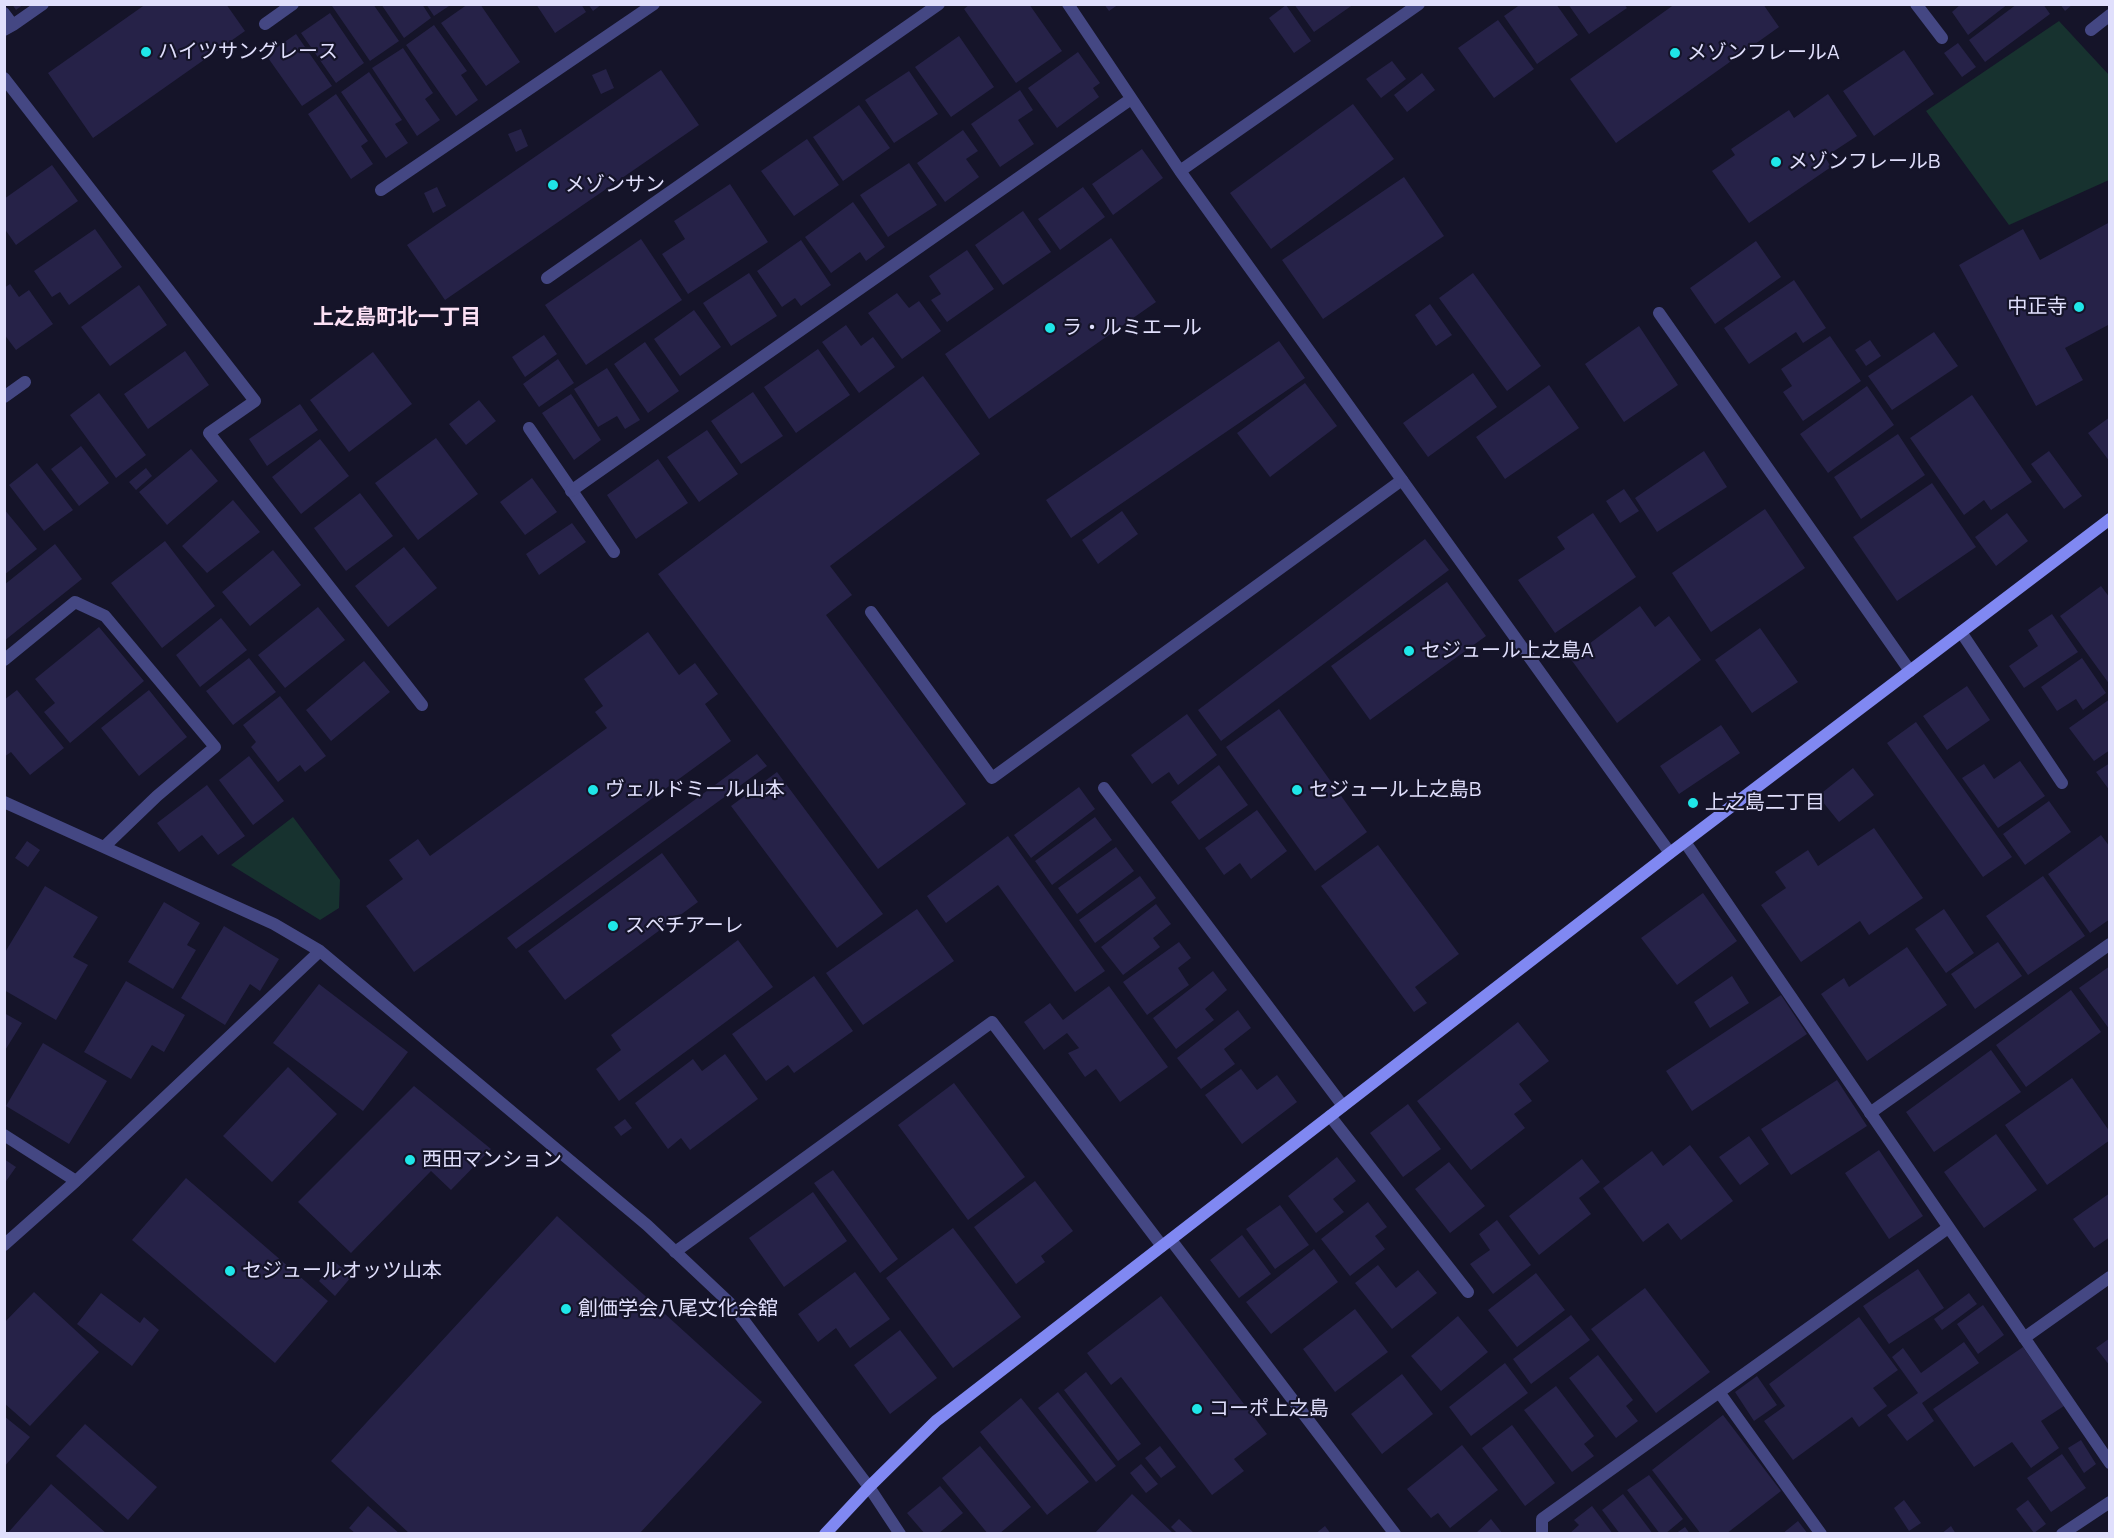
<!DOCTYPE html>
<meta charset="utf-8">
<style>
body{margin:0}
#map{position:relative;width:2114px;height:1538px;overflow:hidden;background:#151429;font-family:Manrope,sans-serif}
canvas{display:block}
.frame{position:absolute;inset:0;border:6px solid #e0dffc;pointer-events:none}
</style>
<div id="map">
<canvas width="2114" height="1538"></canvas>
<div class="frame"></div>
</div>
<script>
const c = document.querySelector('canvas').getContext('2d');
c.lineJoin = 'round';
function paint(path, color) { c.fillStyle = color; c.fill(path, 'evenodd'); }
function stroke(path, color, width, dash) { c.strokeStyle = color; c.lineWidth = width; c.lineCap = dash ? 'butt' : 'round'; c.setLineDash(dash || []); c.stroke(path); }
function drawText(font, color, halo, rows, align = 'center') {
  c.font = font + ' Manrope,"Noto Sans JP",sans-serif'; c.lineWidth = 4.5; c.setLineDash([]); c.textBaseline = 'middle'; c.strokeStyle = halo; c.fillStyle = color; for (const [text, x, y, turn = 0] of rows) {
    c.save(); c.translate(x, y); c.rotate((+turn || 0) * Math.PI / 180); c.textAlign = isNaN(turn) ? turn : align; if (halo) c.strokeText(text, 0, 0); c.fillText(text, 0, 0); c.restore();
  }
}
paint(new Path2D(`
 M2059,21l50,54v105l-100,45 -83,-114z
 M293,817l47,63 -1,28 -19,12 -89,-55z`), '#17322f');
paint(new Path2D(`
 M12,4h12l-8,6z
 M146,4h80l19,27 -152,107 -45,-65z
 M333,4h40l26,37 -29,20 -38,-55z
 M381,4h41l9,14 -27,20z
 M426,4h26l-18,12z
 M468,4h12l40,58 -34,24 -45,-63z
 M536,4h45l5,8 -31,21z
 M588,4h14l-9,7z
 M970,4h59l33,47 -46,32 -52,-74z
 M1104,4h15l-10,7z
 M1294,4h60l-40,28z
 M1521,4h35l22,31 -41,29 -33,-48z
 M1568,4h56l3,4 -38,26z
 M1675,4h88l16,23 -163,116 -46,-64z
 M1961,4h47l-40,31 -16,-23z
 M2017,4h26l7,10 -65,48 -16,-22z
 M2060,4h13l-8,7z
 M1286,5l25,36 -17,12 -25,-35z
 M330,13l34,50 -28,20 -35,-50z
 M1498,20l36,49 -40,29 -36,-50z
 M434,25l33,46 -6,4 17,25 -22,16 -50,-71z
 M296,34l36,52 -30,20 -36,-51z
 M959,36l35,51 -43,30 -36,-50z
 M1958,43l18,24 -14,10 -18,-24z
 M403,48l30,45 -8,6 15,21 -23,16 -45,-68z
 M1904,50l30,44 -60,42 -31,-45z
 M1078,52l22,31 -7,5 6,9 -42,31 -29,-40z
 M1392,61l14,18 -25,19 -15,-19z
 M606,69l8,19 -13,6 -9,-19z
 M661,70l38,55 -254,175 -38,-55z
 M909,71l29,43 -44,29 -29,-43z
 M369,72l33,48 -7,4 13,19 -22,15 -45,-66z
 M1422,73l13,17 -28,22 -13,-17z
 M1020,90l13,20 -15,10 16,24 -34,23 -29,-43z
 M336,94l32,47 -7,5 12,18 -22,15 -43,-65z
 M1828,94l29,42 -32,21 6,10 -82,56 -37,-52 23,-16 -4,-6 58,-39 5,8z
 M1353,104l41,55 -123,90 -41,-56z
 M859,105l31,43 -47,33 -30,-44z
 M521,129l7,17 -12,6 -8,-18z
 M963,130l15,21 -12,8 13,18 -34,25 -28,-39z
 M807,139l32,46 -45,31 -33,-45z
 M1142,149l21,29 -50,37 -21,-31z
 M909,163l28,42 -49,32 -28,-42z
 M52,165l26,36 -62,44 -12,-17v-29z
 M1404,177l40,59 -121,83 -41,-59z
 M730,184l38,58 -80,52 -26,-40 23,-15 -11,-18z
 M437,187l9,19 -13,7 -9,-20z
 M1083,187l22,30 -45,33 -22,-31z
 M853,202l32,45 -19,14 -6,-9 -29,21 -26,-36z
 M1023,211l28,41 -48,33 -28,-40z
 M2110,222v102l-45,24 18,32 -47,26 -77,-141 64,-36 17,31z
 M95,229l27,38 -53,38 -9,-13 -8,5 -18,-26z
 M1111,238l45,64 -167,117 -44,-65z
 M641,239l41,61 -96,65 -41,-60z
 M801,240l30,45 -30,21 -6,-8 -13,9 -25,-36z
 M1756,241l25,36 -66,47 -25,-36z
 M967,250l27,39 -47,33 -16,-22 10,-6 -12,-18z
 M749,273l28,43 -46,30 -28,-43z
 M1473,273l68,93 -34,25 -68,-93z
 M1794,280l32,48 -23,15 -7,-11 -47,32 -25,-36z
 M10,284l9,13 10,-7 24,34 -37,26 -12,-16v-46z
 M139,285l28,40 -57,41 -29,-39z
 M897,293l12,15 10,-7 22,30 -39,28 -34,-46z
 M1430,304l22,31 -16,11 -21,-31z
 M694,310l27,37 -41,29 -26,-37z
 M846,325l15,21 12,-9 22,30 -36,26 -37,-51z
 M1639,326l39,59 -54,37 -39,-58z
 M1934,332l24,34 -66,44 -24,-34z
 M544,335l13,19 -32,23 -13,-20z
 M1830,336l31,45 -58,40 -20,-29 9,-6 -11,-17z
 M1870,340l11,16 -15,10 -11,-16z
 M1279,341l26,37 -234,160 -25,-38z
 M645,342l34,49 -31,22 -34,-49z
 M818,349l32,46 -54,38 -32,-46z
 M185,351l24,34 -61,44 -24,-35z
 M373,352l39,52 -63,48 -39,-52z
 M558,359l16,24 -35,24 -16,-23z
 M607,368l33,52 -15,9 -8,-13 -19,11 -24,-38z
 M1473,373l24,34 -69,50 -25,-34z
 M923,376l57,78 -150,112 22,29 -26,20 140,189 -88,65 -220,-295z
 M1305,383l32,43 -67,51 -33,-44z
 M1549,385l30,43 -74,51 -29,-42z
 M1867,386l27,39 -66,48 -28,-39z
 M753,392l30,44 -42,28 -30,-43z
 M99,393l47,62 -30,23 -46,-63z
 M571,394l30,46 -27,20 -32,-47z
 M1972,395l60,87 -41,28 -7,-10 -20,15 -54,-77z
 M479,400l17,21 -30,24 -17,-21z
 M300,404l18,26 -51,36 -18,-27z
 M2110,417v45l-22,-29z
 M707,430l31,44 -39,28 -32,-45z
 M1898,434l27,41 -64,44 -27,-42z
 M436,438l42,56 -60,46 -43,-57z
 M320,439l29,37 -48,38 -29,-37z
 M81,446l28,37 -30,23 -28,-37z
 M191,449l27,32 -51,44 -28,-33z
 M1704,451l23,36 -70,45 -22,-34z
 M2049,451l33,45 -18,13 -33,-45z
 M658,459l30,44 -52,36 -29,-44z
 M37,463l36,47 -29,21 -35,-46z
 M146,468l6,8 -16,14 -7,-8z
 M532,478l25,34 -32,23 -25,-33z
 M1932,483l44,64 -79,54 -44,-64z
 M1624,489l15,22 -19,12 -14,-22z
 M360,493l33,43 -47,35 -32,-43z
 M233,500l27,32 -53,41 -25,-27z
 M4,509l33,40 -33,26z
 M1765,509l40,59 -94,64 -39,-59z
 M1122,511l16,23 -40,30 -16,-24z
 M1593,513l43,64 -81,56 -37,-53 47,-31 -8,-12z
 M2007,513l21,28 -32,25 -21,-29z
 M572,523l14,19 -47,33 -13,-21z
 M1425,539l24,31 -228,171 -23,-31z
 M165,541l50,65 -53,42 -51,-65z
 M55,544l27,35 -78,62v-56z
 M404,547l33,41 -49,39 -33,-41z
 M273,550l28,35 -51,41 -28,-34z
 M1447,582l39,54 -116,84 -39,-54z
 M2101,586l9,12v87l-50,-69z
 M1640,606l15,21 14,-11 32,44 -84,63 -47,-65z
 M318,607l27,33 -60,48 -27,-33z
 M2052,614l26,38 -54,36 -15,-22 29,-20 -10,-16z
 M221,618l26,32 -47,37 -24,-32z
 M99,627l45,54 -74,62 -26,-31 11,-9 -20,-24z
 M1760,628l38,54 -46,31 -37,-53z
 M648,632l31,43 16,-12 23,31 -13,10 26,37 -317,231 -48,-66 37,-27 -14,-19 29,-21 12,17 177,-128 -12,-16 8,-6 -19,-27z
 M249,658l27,34 -43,33 -27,-34z
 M2082,658l24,35 -23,17 -7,-11 -19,12 -16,-24z
 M364,661l26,31 -59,49 -25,-31z
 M1967,686l23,34 -43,30 -24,-34z
 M17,690l47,58 -34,27 -19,-23 -7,5v-57z
 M149,690l38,47 -48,39 -38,-48z
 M280,696l46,60 -21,16 -5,-7 -22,17 -27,-35 5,-5 -13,-17z
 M2110,699v51l-16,11 -25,-33z
 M1279,709l88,123 -52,39 -89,-124z
 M1187,714l30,41 -39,30 -9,-13 -17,12 -21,-29z
 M1916,722l96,135 -29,20 -96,-134z
 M1721,725l19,28 -61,41 -19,-28z
 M757,754l10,12 -251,183 -9,-11z
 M249,756l35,45 -31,24 -34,-45z
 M2020,761l25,35 -47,32 -36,-50 22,-14 10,15z
 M2110,763v28l-14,-19z
 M1219,765l29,40 -49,35 -28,-38z
 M1853,768l21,27 -35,27 -21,-26z
 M777,772l106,142 -46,34 -106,-142z
 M207,785l38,51 -27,19 -16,-20 -23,17 -22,-29z
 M1079,787l16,22 -64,49 -17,-23z
 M2049,801l22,31 -46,33 -22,-31z
 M1257,810l30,41 -36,28 -11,-16 -16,12 -19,-27z
 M1095,817l17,23 -60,45 -17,-24z
 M1874,828l49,70 -54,37 -9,-14 -59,41 -40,-57 25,-17 -11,-16 33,-22 10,16z
 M2101,835l9,12v72l-20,14 -42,-59z
 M1008,836l97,135 -30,21 -77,-107 -52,38 -19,-27z
 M27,841l13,9 -12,17 -13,-9z
 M1378,845l81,109 -44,33 12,16 -13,9 -93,-126z
 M1116,847l18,24 -57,43 -19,-26z
 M662,853l36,49 -133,98 -37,-49z
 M1140,876l16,22 -61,45 -16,-23z
 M2043,876l42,60 -57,39 -42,-59z
 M45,886l53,31 -25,40 15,8 -32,55 -52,-30v-36z
 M1703,893l34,48 -60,44 -36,-47z
 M164,902l36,21 -13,22 9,5 -23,39 -45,-27z
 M1156,904l15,20 -18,14 7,9 -37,28 -22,-28z
 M917,909l37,52 -91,64 -37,-52z
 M1944,909l30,44 -28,20 -31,-44z
 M224,926l55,33 -19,32 -10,-7 -25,41 -44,-27z
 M738,940l35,47 -154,114 -23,-32 25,-19 -10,-15z
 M1179,942l12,16 -13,10 11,17 -42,30 -24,-33z
 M1998,942l24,34 -47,33 -24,-35z
 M1907,947l40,58 -80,56 -46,-67 23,-16 5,9z
 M2110,966v64l-31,-42z
 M1213,971l14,19 -22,19 9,11 -38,29 -23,-31z
 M814,976l39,55 -59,42 -6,-8 -22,16 -34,-47z
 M1732,976l17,27 -39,25 -16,-26z
 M126,981l59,34 -21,37 -12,-7 -21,34 -47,-27z
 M319,984l89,68 -45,59 -90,-68z
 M1109,986l59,81 -48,35 -24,-33 -11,8 -17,-24 11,-5 -12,-15 -23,17 -20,-28 26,-19 13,17z
 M2071,990l30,42 -75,55 -30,-42z
 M1781,995l26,39 -115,77 -26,-40z
 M1238,1010l13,18 -27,21 11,15 -34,25 -24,-31z
 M4,1013l18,10 -18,29z
 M1518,1022l31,39 -30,23 13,17 -18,13 11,14 -54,42 -54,-69z
 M43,1043l64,38 -38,63 -63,-38z
 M1991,1050l30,42 -87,60 -28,-40z
 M725,1054l33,45 -68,51 -9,-12 -13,11 -33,-46 58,-44 9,12z
 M288,1067l49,47 -65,68 -49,-46z
 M1241,1069l16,21 20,-15 20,27 -55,42 -37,-49z
 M2072,1078l38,54v8l-63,45 -42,-60z
 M1837,1080l30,46 -76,49 -30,-46z
 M954,1083l71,94 -57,43 -70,-95z
 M414,1086l77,63 -40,41 -20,-19 -80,82 -53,-51z
 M1408,1104l33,45 -38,28 -33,-44z
 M625,1119l7,9 -11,8 -7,-9z
 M1996,1134l41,56 -53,38 -40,-56z
 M1749,1136l20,28 -29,21 -21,-28z
 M1690,1145l43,56 -52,39 -13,-17 -25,19 -40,-54 49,-37 11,15z
 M1879,1150l44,66 -34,23 -44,-66z
 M1337,1157l19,24 -23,18 11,13 -28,21 -28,-37z
 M4,1159l12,8 -12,17z
 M1582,1159l18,23 -21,16 12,16 -52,41 -30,-39z
 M1449,1162l36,44 -35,27 -35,-44z
 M833,1170l65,89 -18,14 -66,-90z
 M186,1178l142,123 -53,62 -143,-123z
 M1035,1181l38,50 -32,25 4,6 -29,22 -42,-57z
 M813,1192l34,49 -63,46 -35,-49z
 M2110,1193v44l-16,11 -21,-29z
 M1368,1202l19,25 -12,9 10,13 -35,27 -29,-37z
 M1280,1205l29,40 -34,24 -29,-40z
 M557,1216l205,186 -123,132h-229l-79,-73z
 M1497,1220l34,45 -38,29 -23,-30 20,-14 -11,-16z
 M953,1228l68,89 -68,51 -67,-90z
 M1242,1235l29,39 -32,24 -29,-38z
 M1314,1249l24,33 -67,52 -25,-32z
 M335,1262l17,14 -17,20 -16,-15z
 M1378,1265l18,23 22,-18 19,23 -45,36 -37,-46z
 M1918,1269l26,39 -55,36 -26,-38z
 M855,1272l35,47 -40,29 -14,-20 -18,14 -20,-28z
 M1536,1273l29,37 -48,37 -29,-37z
 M1645,1288l65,84 -54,41 -65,-84z
 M34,1292l65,60 -69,74 -26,-23v-80z
 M101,1293l39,30 4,-6 15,13 -27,36 -55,-42z
 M1969,1293l8,11 -35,26 -8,-11z
 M1161,1296l106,138 -33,25 10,12 -32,24 -91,-118 -10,8 -24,-32z
 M1983,1305l21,30 -26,19 -21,-30z
 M1355,1309l33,43 -53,40 -32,-43z
 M1571,1315l19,25 -59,44 -18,-25z
 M1458,1316l30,36 -47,39 -30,-35z
 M1859,1317l39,53 -25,18 14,18 -28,21 -7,-10 -59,43 -29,-39 21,-15 -16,-22z
 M900,1330l37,48 -47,36 -36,-49z
 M2110,1338v28l-14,-18z
 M1964,1342l15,21 -57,40 12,18 -27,20 -20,-26 31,-22 -26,-36 11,-9 18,25z
 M2023,1347l41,59 -23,15 18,27 -28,20 -19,-26 -38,25 -41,-58z
 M1598,1355l35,45 -7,6 12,15 -22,17 -47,-60z
 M1505,1363l23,30 -57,43 -22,-29z
 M1086,1372l55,72 -23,17 -54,-71z
 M1402,1374l31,40 -51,40 -31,-40z
 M1757,1376l20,29 -23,16 -19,-29z
 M1556,1386l38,50 -10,8 10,12 -22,16 -48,-62z
 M1058,1392l58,74 -20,16 -58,-74z
 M1021,1398l68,84 -42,33 -67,-83z
 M1723,1415l58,76 -55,43h-25l-49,-64z
 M4,1416l26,21 -26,30z
 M85,1424l72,63 -29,33 -72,-64z
 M1512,1425l43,58 -30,23 -43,-58z
 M2081,1440l15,24 -12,9 -16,-25z
 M1462,1445l36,45 -48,38 -12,-15 -7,5 -24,-29z
 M980,1446l51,61 -32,27h-11l-46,-56z
 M1160,1446l16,21 -15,11 -16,-20z
 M2062,1454l24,34 -35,24 -24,-34z
 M1141,1464l17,20 -12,9 -16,-20z
 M1649,1475l34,44 -18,15h-5l-33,-44z
 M51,1484l56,50h-100z
 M940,1486l23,27 -25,21h-13l-18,-21z
 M1132,1494l42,40h-80z
 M1623,1494l30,40h-33l-18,-24z
 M1904,1500l17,23 -12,8 -15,-23z
 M2028,1500l18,24 -12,9 -18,-24z
 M368,1506l32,28h-44l-7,-6z
 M1592,1506l21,28h-44l10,-9 -5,-5z
 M1179,1519l16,15h-17l-7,-7z
 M1491,1519l12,15h-28z
 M1798,1521l10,13h-26z
 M1325,1526l6,8h-16z
 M1951,1526l5,8h-15z
 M1685,1527l5,7h-15z`), '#262248');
stroke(new Path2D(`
 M2091,30l19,-15
 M4,397l21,-15
 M529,428l85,124
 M871,612l121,166 410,-298
 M1961,632l101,151
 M1104,788l239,318
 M1870,1113l240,-169
 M1330,1116l138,176
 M1171,1240l224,294
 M675,1252l317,-230 170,224`), '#444783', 12);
stroke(new Path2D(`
 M1068,4l112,167 490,682
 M1916,4l26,34
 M4,13l9,12 -9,5
 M265,24l28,-20
 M13,25l30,-21
 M4,78l251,323 -46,32 213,272
 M1180,171l239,-167
 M381,190l273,-186
 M547,278l392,-274
 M1659,313l251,358
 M571,491l560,-392
 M4,660l71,-58 30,14 110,131 -58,49 -52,50
 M4,802l270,122 46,27 327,274 86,81 136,181 31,47
 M1685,842l425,621
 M4,1135l72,46
 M4,1245l72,-64 244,-230
 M2024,1338l86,-61
 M1719,1392l102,142
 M1542,1534v-15l406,-291
 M2062,1534l48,-32`), '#444783', 12);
stroke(new Path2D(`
 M825,1534l44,-47 67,-66 734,-568 440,-334`), '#8088f2', 12);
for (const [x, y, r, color] of [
 [146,52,6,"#1fe6e8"],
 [1675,53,6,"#1fe6e8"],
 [1776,162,6,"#1fe6e8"],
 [553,185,6,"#1fe6e8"],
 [2079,307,6,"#1fe6e8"],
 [1050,328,6,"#1fe6e8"],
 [1409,651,6,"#1fe6e8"],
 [593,790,6,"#1fe6e8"],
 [1297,790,6,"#1fe6e8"],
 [1693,803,6,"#1fe6e8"],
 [613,926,6,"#1fe6e8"],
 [410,1160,6,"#1fe6e8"],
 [230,1271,6,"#1fe6e8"],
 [566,1309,6,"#1fe6e8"],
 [1197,1409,6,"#1fe6e8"]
]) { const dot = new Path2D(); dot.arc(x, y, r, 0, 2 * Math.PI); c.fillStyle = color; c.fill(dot); stroke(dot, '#151429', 2); }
drawText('20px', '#e0dffc', '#151429', [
 ["ハイツサングレース",158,52],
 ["メゾンフレールA",1687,53],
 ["メゾンフレールB",1788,162],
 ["メゾンサン",565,185],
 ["中正寺",2067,307,"right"],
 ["ラ・ルミエール",1062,328],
 ["セジュール上之島A",1421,651],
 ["ヴェルドミール山本",605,790],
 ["セジュール上之島B",1309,790],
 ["上之島二丁目",1705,803],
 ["スペチアーレ",625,926],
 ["西田マンション",422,1160],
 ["セジュールオッツ山本",242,1271],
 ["創価学会八尾文化会舘",578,1309],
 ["コーポ上之島",1209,1409]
], 'left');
drawText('bold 21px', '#fce1f5', '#151429', [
 ["上之島町北一丁目",397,318]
]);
</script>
